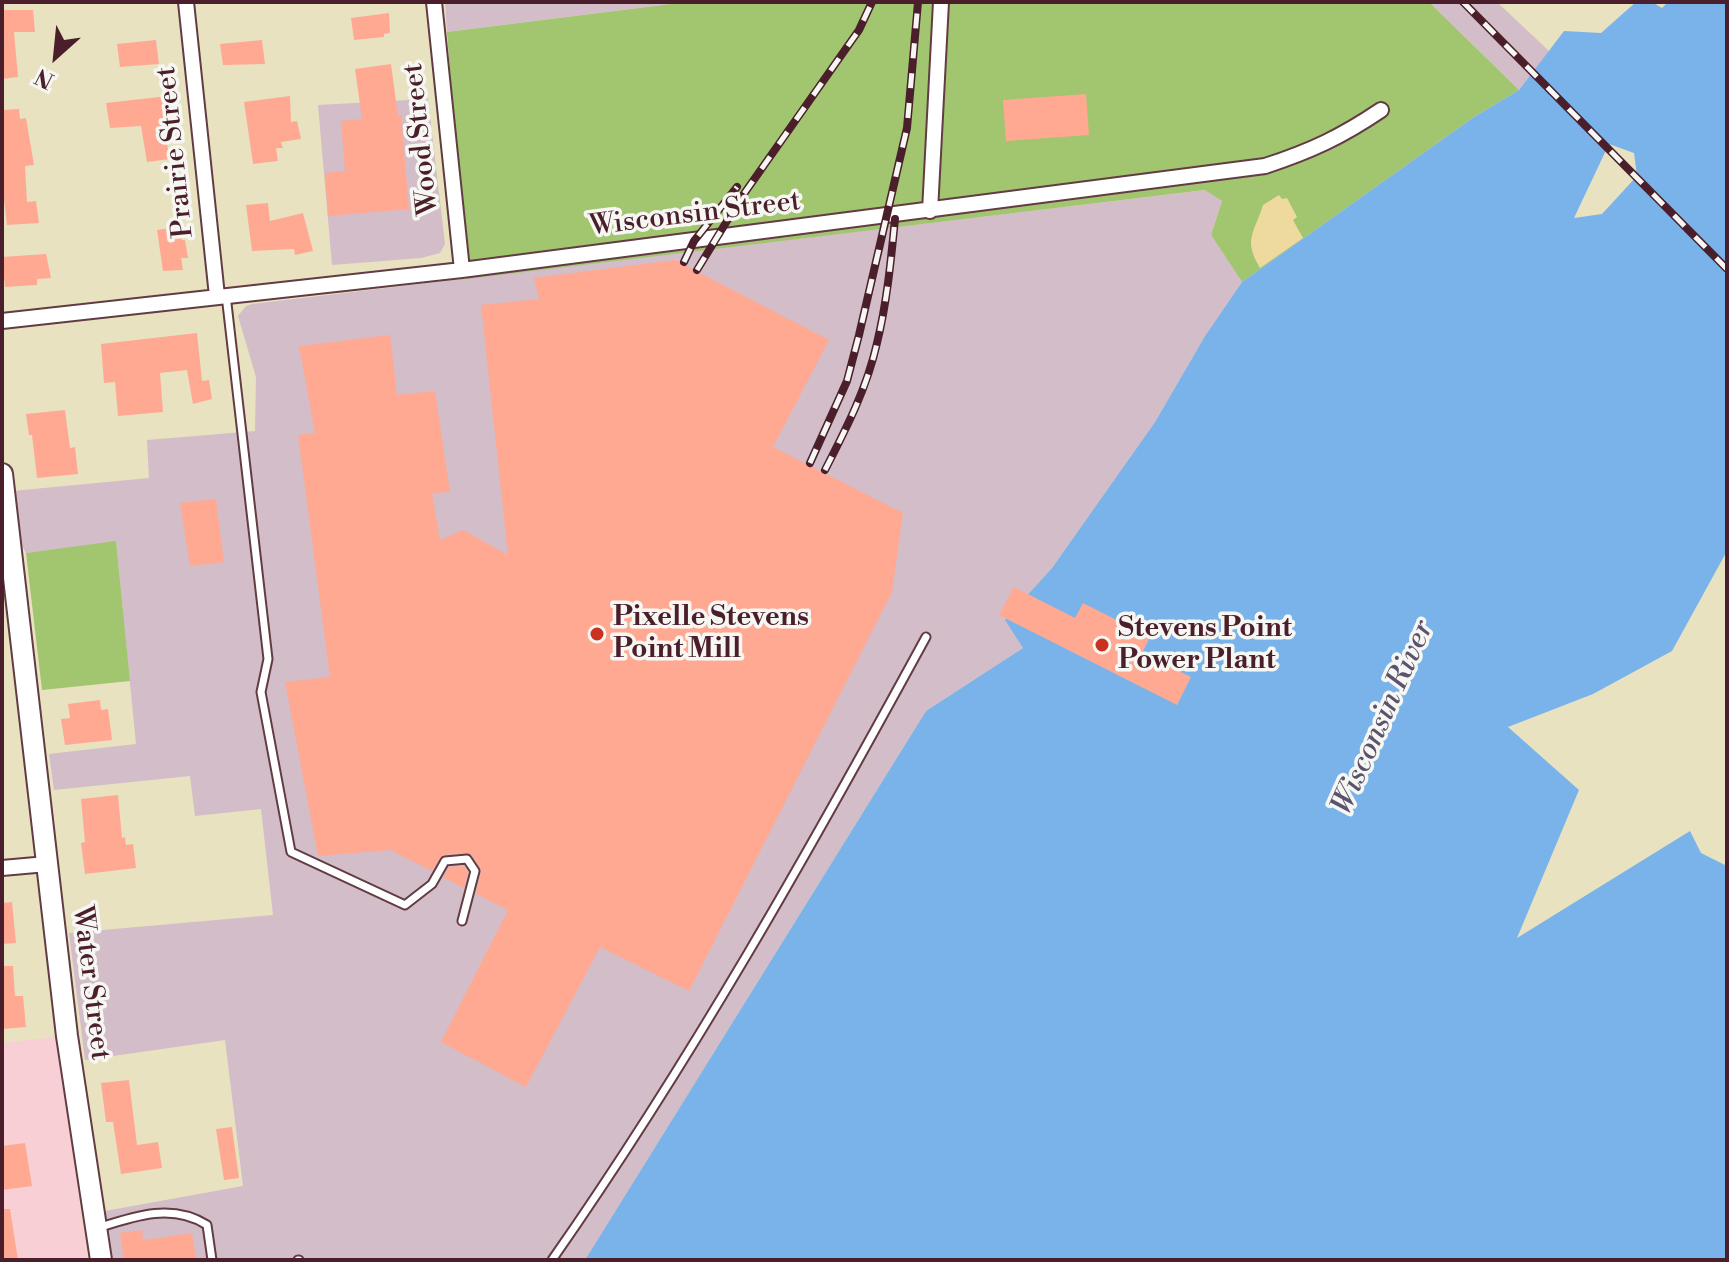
<!DOCTYPE html>
<style>
body{margin:0}
#map{position:relative;width:1729px;height:1262px;overflow:hidden;background:#e8e2c1;font-family:"Libre Bodoni",serif}
canvas{display:block}
.frame{position:absolute;inset:0;border:4px solid #4a1f2b;pointer-events:none}
.north{position:absolute;left:16px;top:16px;width:80px;height:80px;-webkit-text-stroke:6px #f6f6f2;paint-order:stroke;rotate:207deg;font-size:22px;font-weight:700;line-height:32px;text-align:center;color:#4a1f2b}
.north::after{content:'';display:block;margin:auto;width:28px;height:36px;background:#4a1f2b;clip-path:polygon(50% 0,100% 100%,50% 72%,0 100%)}
</style>
<div id="map">
<canvas width="1729" height="1262"></canvas>
<div class="frame"></div>
<div class="north">N</div>
</div>
<script>
const c = document.querySelector('canvas').getContext('2d');
c.lineJoin = 'round';
function paint(path, color) { c.fillStyle = color; c.fill(path, 'evenodd'); }
function stroke(path, color, width, dash) { c.strokeStyle = color; c.lineWidth = width; c.lineCap = dash ? 'butt' : 'round'; c.setLineDash(dash || []); c.stroke(path); }
function drawText(font, color, halo, rows, align = 'center') {
  c.font = font + ' "Libre Bodoni",serif'; c.lineWidth = 7; c.setLineDash([]); c.textBaseline = 'middle'; c.strokeStyle = halo; c.fillStyle = color; for (const [text, x, y, turn = 0] of rows) {
    c.save(); c.translate(x, y); c.rotate((+turn || 0) * Math.PI / 180); c.textAlign = isNaN(turn) ? turn : align; if (halo) c.strokeText(text, 0, 0); c.fillText(text, 0, 0); c.restore();
  }
}
paint(new Path2D(`
 M56,1037l32,223h-86v-217z`), '#f7cfd4');
paint(new Path2D(`
 M445,2h242l-240,30z
 M1429,2h68l52,49 -30,39z
 M428,99l17,145 -5,9 -19,5 -89,7 -14,-160z
 M1206,190l16,11 -11,34 31,47 -37,54 -50,86 -103,146 -46,52 17,28 -97,63 -341,549h-473l-7,-49 138,-25 -18,-146 -140,20 -16,-127 204,-18 -12,-106 -66,7 -5,-40 -136,14 -5,-36 87,-10 -20,-202 -90,11 -24,-44v-17l147,-14 -2,-38 108,-9 1,-54 -18,-61 8,-10 6,-2z`), '#d2bdc8');
paint(new Path2D(`
 M687,2h742l90,88 -45,27 -232,165 -31,-47 11,-34 -17,-11 -739,89 -19,-247z
 M116,541l14,140 -88,9 -16,-137z`), '#a2c56f');
paint(new Path2D(`
 M1279,195l3,4 5,-1 10,19 -4,3 10,18 -43,30c-17,-29 -6,-34 3,-63z`), '#eeda9e');
paint(new Path2D(`
 M1636,2h16l10,6 6,-6h59v549l-55,100 -79,43 -85,33 71,63 -62,148 173,-107 11,22 26,13v394h-1142l341,-549 97,-63 -18,-28 47,-52 103,-146 50,-86 37,-54 232,-165 45,-27 45,-59 37,2zM1609,144l25,9 3,23 -35,38 -28,4z`), '#7ab3ea');
paint(new Path2D(`
 M2,10h31l2,22h-21l4,45 -16,2z
 M389,13l1,20 -6,1v3l-30,3 -3,-22z
 M156,40l3,24 -39,3 -3,-23z
 M262,40l3,24 -42,1 -3,-21z
 M391,64l7,52h3l8,93 -81,7 -3,-43 20,-2 -4,-50 21,-2 -7,-50z
 M1086,94l3,41 -83,6 -3,-41z
 M168,96l3,27 -8,1 7,35 -23,3 -6,-36 -31,2 -4,-25z
 M290,96l1,26 6,-1 4,18 -20,3 2,6h-7l2,13 -25,3 -9,-62z
 M19,109l1,10 6,-1 8,47 -9,1 2,36 9,-1 3,22 -32,2 -5,-42v-73z
 M268,203l2,18 33,-8 10,38 -18,4 -1,-6 -42,2 -6,-46z
 M179,227l3,13h3l3,18h-7l2,12 -20,1 -6,-41z
 M46,254l5,24 -14,1v6l-32,2 -3,-30z
 M675,260l154,80 -56,107 130,66 -11,79 -203,399 -89,-44 -74,140 -85,-45 67,-132 -32,-16 5,-23 -9,-16 -6,-2 -24,2 -10,16 -42,-21 -72,6 -33,-174 45,-5 -32,-242 17,-2 -16,-87 91,-11 7,60 38,-4 15,101 -18,1 8,47 23,-10 45,25 -27,-250 58,-6 -5,-21z
 M197,333l5,48 7,-1 3,19 -19,5 -6,-34 -27,3 3,39 -45,4 -3,-34 -11,1 -3,-39z
 M65,410l5,38 5,-1 3,27 -41,4 -5,-43h-3l-3,-21z
 M216,499l8,63 -34,4 -10,-63z
 M1014,587l61,31 8,-15 67,34 -8,16 49,24 -14,28 -178,-90z
 M100,700l1,10 7,-1 4,31 -47,5 -4,-26 9,-1 -2,-14z
 M118,795l4,43 3,-1 1,8 7,-1 3,24 -51,6 -4,-31 4,-1 -4,-43z
 M464,866l4,6 -4,16 -21,-11 6,-10z
 M12,902l4,41 -14,1v-41z
 M2,966h11l2,30h8l3,31 -24,2z
 M129,1080l8,65 21,-3 4,26 -41,6 -8,-52h-7l-5,-39z
 M232,1127l7,51 -15,2 -8,-51z
 M25,1143l7,43 -30,4v-44z
 M2,1209h8l8,51h-16z
 M142,1230l1,10 49,-7 4,27h-72l-4,-27z`), '#ffa993');
const lane = new Path2D(`
 M226,295l42,364 -7,33 30,160 114,53 27,-21 13,-23 22,-2 8,12 -13,50
 M98,1228c37,-12 74,-25 109,-3l5,35
 M298,1260h1
 M552,1260c139,-199 258,-410 374,-623`);
const street = new Path2D(`
 M186,2l31,294
 M434,2l28,268
 M930,211l11,-209
 M2,321l460,-51 803,-104c46,-15 76,-29 116,-56
 M2,868l45,-4`);
const secondary = new Path2D(`
 M2,474l65,562 34,224`);
stroke(lane, '#623c42', 11);
stroke(street, '#623c42', 18);
stroke(secondary, '#623c42', 24);
stroke(lane, '#fff', 7);
stroke(street, '#fff', 14);
stroke(secondary, '#fff', 20);
const rail = new Path2D(`
 M1463,2l264,267
 M684,262l10,-21 43,-54
 M697,270l44,-72 118,-168 13,-28
 M810,463l37,-82 12,-46 48,-207 11,-126
 M825,470c21,-41 42,-82 52,-127 10,-41 14,-83 18,-124`);
stroke(rail, '#4a1f2b', 8);
stroke(rail, '#f6f6f2', 5, [15]);
for (const [x, y, r, color] of [
 [597,634,8,"#c8321e"],
 [1102,645,8,"#c8321e"]
]) { const dot = new Path2D(); dot.arc(x, y, r, 0, 2 * Math.PI); c.fillStyle = color; c.fill(dot); stroke(dot, '#f6f6f2', 3); }
drawText('28px', '#4a1f2b', '#f6f6f2', [
 ["Wood Street",422,139,-96],
 ["Prairie Street",176,152,-96],
 ["Wisconsin Street",695,215,-7],
 ["Water Street",90,983,83]
]);
drawText('bold 28px', '#4a1f2b', '#f6f6f2', [
 ["Pixelle Stevens",613,618],
 ["Point Mill",613,650],
 ["Stevens Point",1118,629],
 ["Power Plant",1118,661]
], 'left');
drawText('italic 30px', '#5b536e', '#f6f6f2', [
 ["Wisconsin River",1384,718,-66]
]);
</script>
